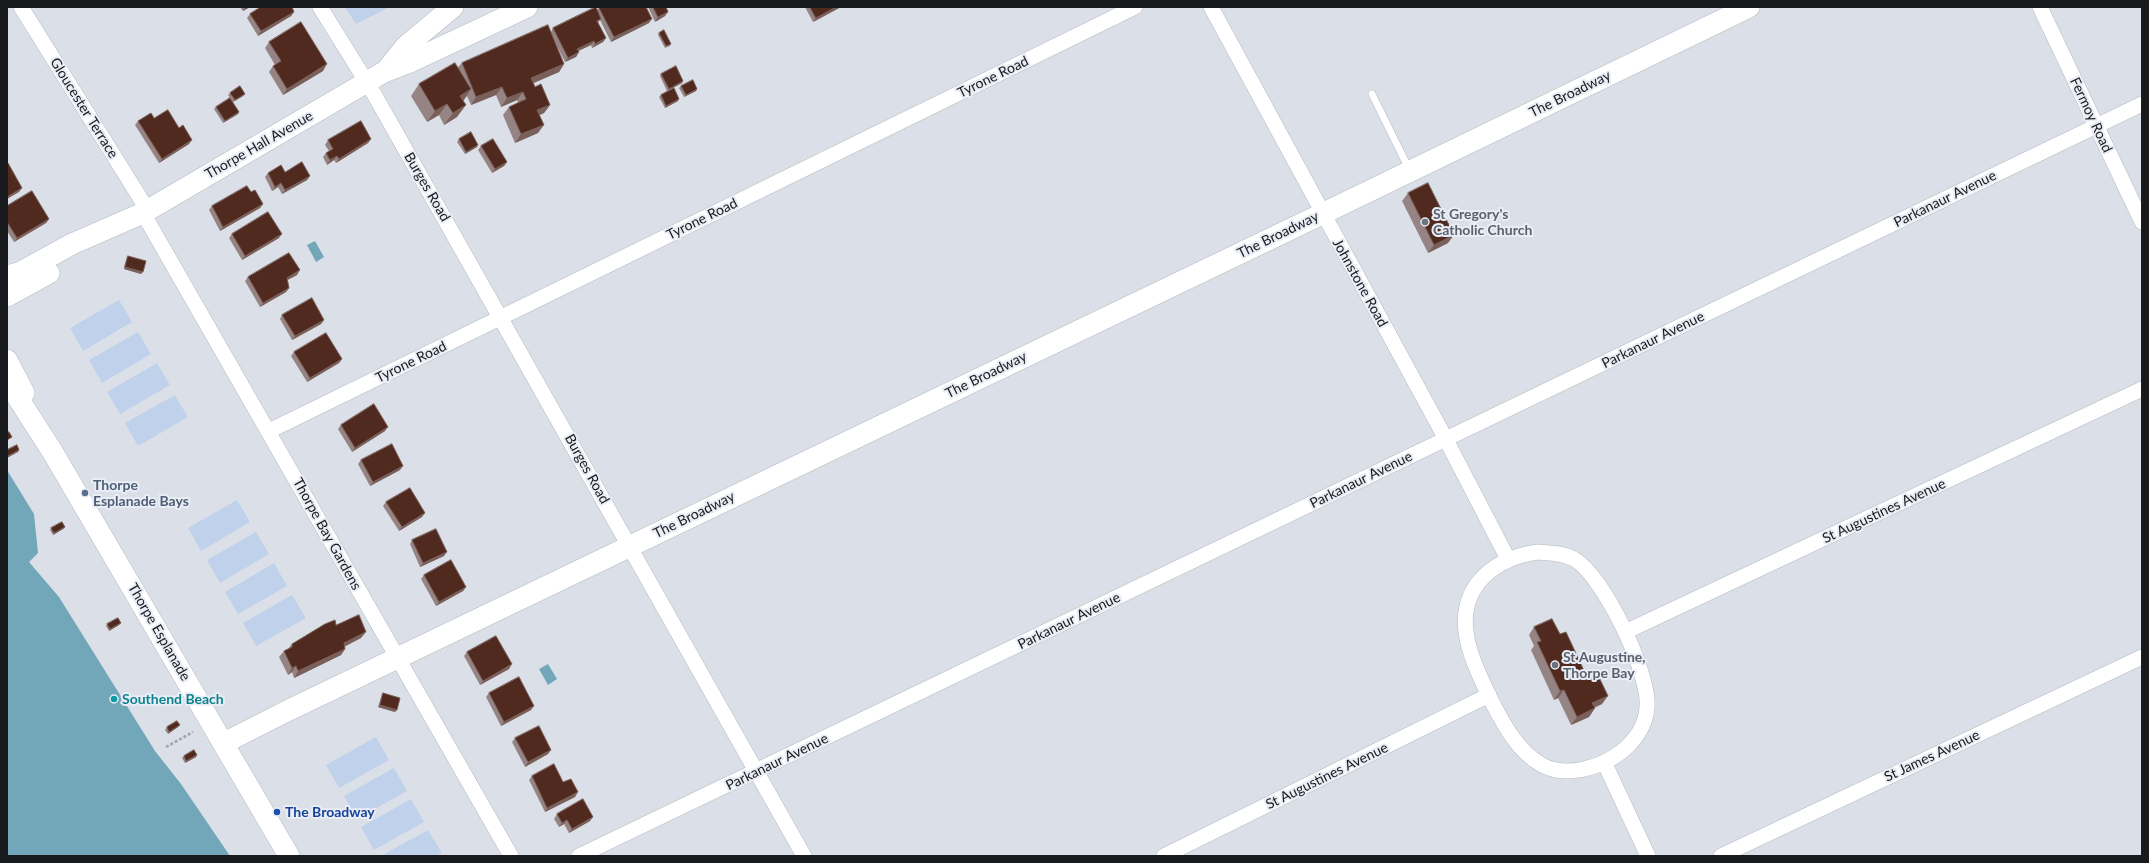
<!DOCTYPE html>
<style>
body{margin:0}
#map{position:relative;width:2149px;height:863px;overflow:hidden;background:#dbe0e8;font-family:Lato,sans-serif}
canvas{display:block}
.frame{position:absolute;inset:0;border:8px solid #191a1d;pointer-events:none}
</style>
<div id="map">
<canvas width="2149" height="863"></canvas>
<div class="frame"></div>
</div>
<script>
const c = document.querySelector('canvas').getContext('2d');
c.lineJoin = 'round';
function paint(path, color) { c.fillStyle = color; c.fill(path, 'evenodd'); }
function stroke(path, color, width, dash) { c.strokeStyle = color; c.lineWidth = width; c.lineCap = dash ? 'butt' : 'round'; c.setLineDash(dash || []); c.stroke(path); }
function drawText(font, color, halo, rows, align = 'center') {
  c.font = font + ' Lato,sans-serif'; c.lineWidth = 4; c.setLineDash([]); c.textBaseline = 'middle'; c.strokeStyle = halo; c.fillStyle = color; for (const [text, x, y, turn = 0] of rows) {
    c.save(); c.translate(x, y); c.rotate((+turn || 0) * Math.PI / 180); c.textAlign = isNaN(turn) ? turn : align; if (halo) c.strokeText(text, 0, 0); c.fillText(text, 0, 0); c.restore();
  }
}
paint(new Path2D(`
 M345,7h45l-34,17z
 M119,300l13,22 -49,29 -13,-23z
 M138,332l13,22 -49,29 -13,-23z
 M157,363l13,22 -50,29 -13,-22z
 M175,395l13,22 -50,29 -13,-23z
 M237,500l13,22 -49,29 -13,-23z
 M256,532l13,22 -49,29 -13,-23z
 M274,563l13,23 -49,28 -13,-22z
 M292,595l14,23 -50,28 -13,-23z
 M376,737l13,23 -50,28 -13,-23z
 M394,768l13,23 -50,28 -13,-23z
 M411,799l13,23 -50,28 -13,-23z
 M428,830l14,23 -6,3h-55z`), '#c0d1eb');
paint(new Path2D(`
 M315,241l9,16 -8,5 -9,-17z
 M7,470l27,44 4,39 -9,9 30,35 96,154 26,33 49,72h-223z
 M548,664l9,15 -9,6 -9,-16z`), '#71a7b9');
const lane = new Path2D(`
 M1372,94l37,75`);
const street = new Path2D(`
 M21,7l126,202
 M320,7l54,87 430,762
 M1211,7l230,423 67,129
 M2040,7l102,215
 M143,213l368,643
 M269,431l866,-424
 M1538,552c12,1 26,1 36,7 30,17 76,115 73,148 -1,18 -12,34 -26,45 -21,16 -55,26 -79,13 -24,-13 -38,-40 -50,-63 -10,-21 -23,-46 -26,-70 -6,-47 29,-74 72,-80z
 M1625,632l517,-243
 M1604,762l44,94
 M579,856l1563,-752
 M1164,856l325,-161
 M1721,856l421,-199`);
const secondary = new Path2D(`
 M385,72l21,-26 47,-39
 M7,276l14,-4 51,-28 71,-31 241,-141 26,-10 117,-55
 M7,296l42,-23
 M7,360l17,33
 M7,381l45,70 237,405
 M224,743l63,-32 1035,-497 427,-207`);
stroke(lane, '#b5b9c1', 8);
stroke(street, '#b5b9c1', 16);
stroke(secondary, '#b5b9c1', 22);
stroke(new Path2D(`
 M166,747l27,-15`), '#a1a4ab', 2.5, [3, 2]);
stroke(lane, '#fff', 7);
stroke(street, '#fff', 15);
stroke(secondary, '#fff', 21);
paint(new Path2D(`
 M240,7h10l-7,4z
 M648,7h21l-2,1 -2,8 -10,6z
 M805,7h36l-28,15z
 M599,8l50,15 -38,19 -11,-22 -2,3 8,15 -3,4 -11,6 -1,-3 -13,6 1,1 -3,5 -11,5 -11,-22 10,24 -5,8 -25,11 1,4 15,18 -6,8 -5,2 -1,18 -23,10 -12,-28 6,-8 9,-4 -1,-3 -16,7 -5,-12 -25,10 -4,-9 -4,5 -6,16 -13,8 -5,-10 -12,7 -16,-26 8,-12 39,-17 4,-4 89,-31 2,-4 44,-18z
 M294,12l-3,4 -33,20 -11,-18 3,-4z
 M659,33l12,11 -1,2 -5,2 -7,-13z
 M269,42l54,29 -40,24 -14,-23 4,-6 2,-1 -10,-17z
 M661,74l22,7 -1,2 -15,8 -7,-15z
 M681,86l16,3 -1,2 -12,6 -5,-9z
 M230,93l13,3 -10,6 -5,-7z
 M661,95l17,6 -13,7 -6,-11z
 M216,107l23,5 -1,2 -15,9 -9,-14z
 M154,118l35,26 -30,19 -24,-38 3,-4z
 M371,139l-3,4 -32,20 -2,-3 -7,5 -4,-8 3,-4 3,-2 -4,-6 3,-5z
 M459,139l18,8 -12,7 -8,-12z
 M481,146l26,16 -3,4 -12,7 -14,-23z
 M285,172l25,4 -3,4 -25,14 -4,-7 -6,4 -7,-14 3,-4z
 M251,192l12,12 -3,4 -40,23 -11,-21 3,-4z
 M1408,193l40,50 -20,10 -26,-52z
 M7,206l42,13 -3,4 -32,19 -7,-11z
 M232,234l47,4 -37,22 -13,-22z
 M128,256l13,18 -17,-5 3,-11z
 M297,275l-10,5 2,8 -3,4 -26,15 -15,-26 3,-4z
 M282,315l42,5 -3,4 -29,16 -12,-21z
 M294,352l48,7 -3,4 -32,19 -16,-26z
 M341,425l44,6 -33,21 -14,-23z
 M361,460l39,10 -30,16 -12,-22z
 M386,502l36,15 -23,14 -16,-25z
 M65,527l-2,2 -10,6 -3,-5 1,-2z
 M412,540l32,16 -24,11 -10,-23z
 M424,575l42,12 -3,4 -27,15 -15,-27z
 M107,624l12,1 -10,6 -3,-5z
 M336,625l25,13 -16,8v3l-4,6 -47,23 -2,-6 -4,3 -9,-18 5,-6 4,-2 4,-5z
 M1534,627l26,7 27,43 15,27 -8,4h1l-6,9 -18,8 -13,-27 -4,2 -23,-50 3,-4 -5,-11z
 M467,652l42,17 -29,16 -16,-29z
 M383,693l12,19 -17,-5 4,-12z
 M489,693l42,17 -30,16 -15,-29z
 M167,727h11l-10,7 -3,-4z
 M515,738l33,16 -23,13 -13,-25z
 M184,756l12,1 -11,6 -3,-5z
 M532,776l31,6 12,15 -30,15 -16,-32z
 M557,814l33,7 -21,12 -5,-9 -5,3 -5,-8z`), '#968484');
paint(new Path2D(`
 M245,7h5l-7,4z
 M836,7h5l-28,15 3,-4z
 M294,12l-3,4 -33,20 3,-5z
 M668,12l-3,4 -10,6 3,-5z
 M652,19l-3,4 -38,19 3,-5z
 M606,38l-3,4 -11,6 3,-4z
 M594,41l-3,4 -17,8 3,-4z
 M579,52l-3,5 -11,5 3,-4z
 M327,64l-4,7 -40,24 4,-6z
 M564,64l-5,8 -33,14 5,-8z
 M683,81l-1,2 -15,8 2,-2z
 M502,87l-6,8 -25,10 5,-8z
 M471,89l-8,12 -3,-5z
 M697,89l-1,2 -12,6 2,-2z
 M523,92l-6,8 -16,7 6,-9z
 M245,94l-2,2 -10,6 2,-2z
 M679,99l-1,2 -13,7 1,-2z
 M447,104l-8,11 -12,7 8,-11z
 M466,105l-9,12 -13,8 9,-12z
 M550,105l-6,8 -12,6 5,-9z
 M239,112l-1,2 -15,9 2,-2z
 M544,125l-6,8 -23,10 6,-9z
 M371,139l-3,4 -32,20 3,-4z
 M192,140l-3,4 -30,19 3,-4z
 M478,145l-1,2 -12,7 1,-2z
 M337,156l-3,4 -7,5 3,-5z
 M507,162l-3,4 -12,7 3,-4z
 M310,176l-3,4 -25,14 3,-4z
 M281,183l-3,4 -6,4 3,-4z
 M22,188l-3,4 -12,7v-2z
 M263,204l-3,4 -40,23 3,-4z
 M49,219l-3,4 -32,19 3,-4z
 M282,234l-3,4 -37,22 3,-4z
 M1454,235l-6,8 -20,10 6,-8z
 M125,267l18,5 -2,2 -17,-5z
 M300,270l-3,5 -13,7 3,-4z
 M289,288l-3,4 -26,15 3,-4z
 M324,320l-3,4 -29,16 3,-4z
 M342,359l-3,4 -32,19 3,-4z
 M388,427l-3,4 -33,21 3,-4z
 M19,450l-1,2 -11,6 1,-2z
 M403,466l-3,4 -30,16 3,-4z
 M425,513l-3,4 -23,14 3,-4z
 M65,527l-2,2 -10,6 1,-2z
 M447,552l-3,4 -24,11 3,-4z
 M466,587l-3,4 -27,15 3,-4z
 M121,623l-2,2 -10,6 1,-2z
 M366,632l-5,6 -21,11 4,-6z
 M345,649l-4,6 -47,23 4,-7z
 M512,664l-3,5 -29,16 3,-4z
 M296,666l-4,6 -4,3 4,-7z
 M1564,690l-6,8 -4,2 6,-9z
 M1608,696l-6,8 -16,7 6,-8z
 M380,705l17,5 -2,2 -17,-5z
 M534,706l-3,4 -30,16 3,-4z
 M1595,708l-6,9 -18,8 6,-8z
 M180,725l-2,2 -10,7 1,-2z
 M551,750l-3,4 -23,13 3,-5z
 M197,755l-1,2 -11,6 1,-2z
 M578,792l-3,5 -30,15 2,-4z
 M593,817l-3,4 -21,12 3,-4z
 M567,820l-3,4 -5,3 3,-4z`), '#7a605b');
const building = new Path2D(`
 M261,7h31l2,5 -33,19 -11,-17z
 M596,7l5,12 -4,2 9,17 -11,6 -1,-3 -17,8 2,3 -11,6 -15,-30z
 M601,7h45l6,12 -38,18 -15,-29z
 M653,7h13l2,5 -10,5z
 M810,7h26l-20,11z
 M301,22l26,42 -40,25 -14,-23 8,-5 -12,-19z
 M548,25l16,39 -33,14 4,9 6,-3 9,21 -13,5 7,15 -23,9 -12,-27 17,-8 -3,-7 -16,6 -5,-11 -26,10 -14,-34z
 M664,30l7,14 -5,2 -7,-13z
 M455,63l16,26 -11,7 6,9 -13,8 -6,-9 -12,7 -16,-27z
 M676,66l7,15 -14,8 -8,-15z
 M693,80l4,9 -11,6 -5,-9z
 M240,86l5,8 -10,6 -5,-7z
 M674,88l5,11 -13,7 -5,-11z
 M230,98l9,14 -14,9 -9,-14z
 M168,110l11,18 4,-3 9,15 -30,19 -24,-38 13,-8 3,5z
 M361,121l10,18 -32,20 -2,-3 -7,4 -4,-7 7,-4 -5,-9z
 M471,132l7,13 -12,7 -7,-13z
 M493,139l14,23 -12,7 -14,-23z
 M302,162l8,14 -25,14 -4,-7 -6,4 -7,-14 13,-8 4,7z
 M7,163h1l14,25 -15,9z
 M1428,183l26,52 -20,10 -26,-52z
 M247,186l4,6 4,-2 8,14 -40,23 -11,-21z
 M32,191l17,28 -32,19 -10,-16v-16z
 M268,212l14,22 -37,22 -13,-22z
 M289,253l11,17 -13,8 2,10 -26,15 -15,-26z
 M128,256l18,5 -3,11 -18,-5z
 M312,298l12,22 -29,16 -13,-21z
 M326,333l16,26 -32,19 -16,-26z
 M374,404l14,23 -33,21 -14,-23z
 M9,432l3,5 -5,3v-7z
 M392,444l11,22 -30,16 -12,-22z
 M17,445l2,5 -11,6 -1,-2v-4z
 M410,488l15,25 -23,14 -16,-25z
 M62,522l3,5 -11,6 -3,-5z
 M436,529l11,23 -24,11 -11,-23z
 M451,560l15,27 -27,15 -15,-27z
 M359,615l7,17 -22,11 1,6 -47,22 -2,-5 -4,2 -8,-17 8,-4v-3l33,-20 10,-4 1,5z
 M118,618l3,5 -11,6 -3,-5z
 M1552,619l8,15 6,-2 21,45 10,-4 11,23 -16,7 3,5 -18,9 -13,-27 -4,1 -23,-49 4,-1 -7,-14z
 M496,636l16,28 -29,17 -16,-29z
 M519,677l15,29 -30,16 -15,-29z
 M383,693l17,5 -3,12 -17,-5z
 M177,721l3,4 -11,7 -2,-5z
 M539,726l12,24 -23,12 -13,-24z
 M194,750l3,5 -11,6 -2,-5z
 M554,764l9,18 8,-3 7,13 -31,16 -15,-32z
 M583,799l10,18 -21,12 -5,-9 -5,3 -5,-9z`);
paint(building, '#50291f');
stroke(building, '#7a605b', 1);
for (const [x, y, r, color] of [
 [1425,222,4,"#6b7280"],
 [85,493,4,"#5c6f8a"],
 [1555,665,4,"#6b7280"],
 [114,699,4,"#0f9aa8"],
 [277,812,4,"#1a4fb4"]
]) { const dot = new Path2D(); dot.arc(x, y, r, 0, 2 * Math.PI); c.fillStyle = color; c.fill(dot); stroke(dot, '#e9edf5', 1.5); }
drawText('14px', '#191a1d', '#e9edf5', [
 ["Tyrone Road",993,77,-26],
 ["The Broadway",1570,94,-26],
 ["Gloucester Terrace",84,108,58],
 ["Fermoy Road",2091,115,65],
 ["Thorpe Hall Avenue",259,145,-30],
 ["Burges Road",427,187,60],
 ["Parkanaur Avenue",1945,199,-26],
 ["Tyrone Road",702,219,-26],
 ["The Broadway",1278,235,-26],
 ["Johnstone Road",1360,283,61],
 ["Parkanaur Avenue",1653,340,-26],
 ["Tyrone Road",411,362,-26],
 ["The Broadway",986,375,-26],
 ["Burges Road",587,469,61],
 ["Parkanaur Avenue",1361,480,-26],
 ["St Augustines Avenue",1884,511,-25],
 ["The Broadway",694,515,-26],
 ["Thorpe Bay Gardens",327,534,61],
 ["Parkanaur Avenue",1069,621,-26],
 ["Thorpe Esplanade",159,632,60],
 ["St James Avenue",1932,756,-25],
 ["Parkanaur Avenue",777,762,-26],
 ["St Augustines Avenue",1327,776,-26]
]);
drawText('bold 14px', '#5b616d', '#e9edf5', [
 ["St Gregory's",1433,214],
 ["Catholic Church",1433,230],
 ["St Augustine,",1563,657],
 ["Thorpe Bay",1563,673]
], 'left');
drawText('bold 14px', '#4e5e75', '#e9edf5', [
 ["Thorpe",93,485],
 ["Esplanade Bays",93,501]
], 'left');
drawText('bold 14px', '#0d838f', '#e9edf5', [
 ["Southend Beach",122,699]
], 'left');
drawText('bold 14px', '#164399', '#e9edf5', [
 ["The Broadway",285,812]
], 'left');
</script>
